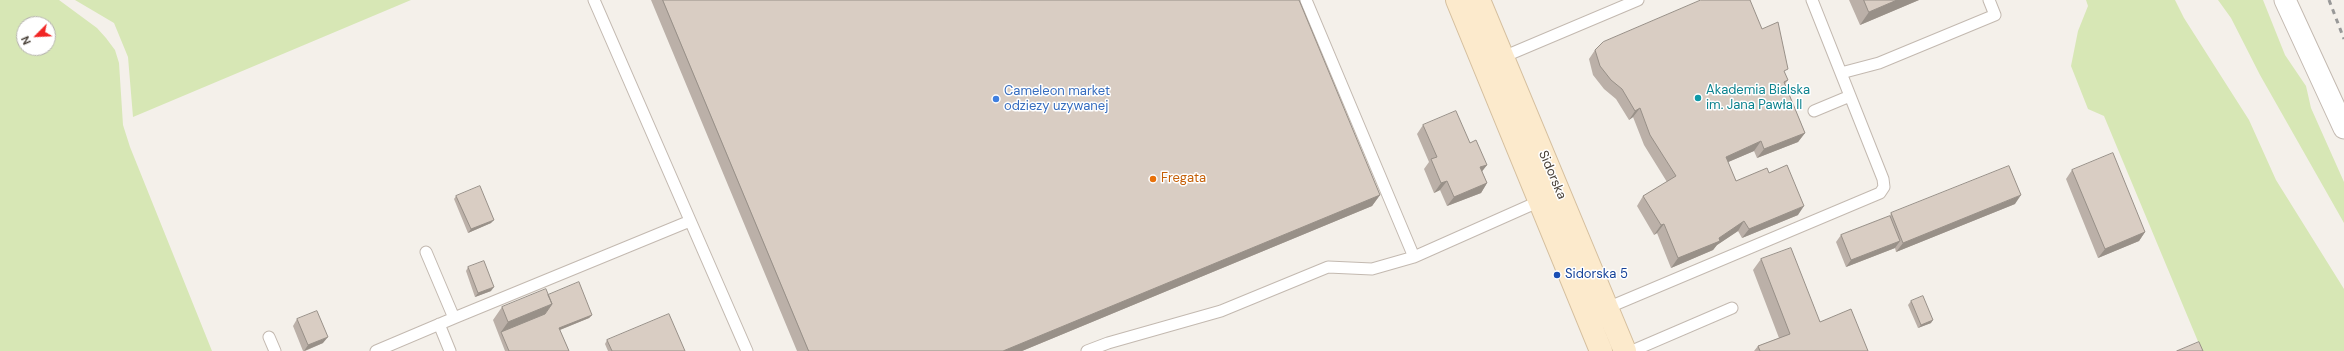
<!DOCTYPE html>
<meta charset="utf-8">
<style>
body{margin:0}
#map{position:relative;width:2344px;height:351px;overflow:hidden;background:#f4f0ea;font-family:"DM Sans",sans-serif}
canvas{display:block}
.north{position:absolute;left:16px;top:16px;width:40px;height:40px;box-sizing:border-box;background:#fff;border:1px solid #b6b3af;border-radius:50%;rotate:246deg;font-size:11px;font-weight:700;line-height:16px;text-align:center;color:#484038}
.north::after{content:'';display:block;margin:auto;width:14px;height:18px;background:#f12625;clip-path:polygon(50% 0,100% 100%,50% 72%,0 100%)}
</style>
<div id="map">
<canvas width="2344" height="351"></canvas>
<div class="north">N</div>
</div>
<script>
const c = document.querySelector('canvas').getContext('2d');
c.lineJoin = 'round';
function paint(path, color) { c.fillStyle = color; c.fill(path, 'evenodd'); }
function stroke(path, color, width, dash) { c.strokeStyle = color; c.lineWidth = width; c.lineCap = dash ? 'butt' : 'round'; c.setLineDash(dash || []); c.stroke(path); }
function drawText(font, color, halo, rows, align = 'center') {
  c.font = font + ' "DM Sans",sans-serif'; c.lineWidth = 3; c.setLineDash([]); c.textBaseline = 'middle'; c.strokeStyle = halo; c.fillStyle = color; for (const [text, x, y, turn = 0] of rows) {
    c.save(); c.translate(x, y); c.rotate((+turn || 0) * Math.PI / 180); c.textAlign = isNaN(turn) ? turn : align; if (halo) c.strokeText(text, 0, 0); c.fillText(text, 0, 0); c.restore();
  }
}
paint(new Path2D(`
 M0,0h59l38,28 9,10 9,12 4,13 4,62 7,22 82,204h-212zM24,24h24v24h-24z
 M75,0h336l-278,117 -5,-60 -14,-34z
 M2086,0h89l9,18 65,102 27,60 68,109v62h-142l-98,-235 -16,-7 -17,-43 7,-35 10,-25z
 M2218,0h45l22,55 21,31 5,22 33,74v41l-84,-148 -29,-57z`), '#d7e7b5');
const lane = new Path2D(`
 M594,0l153,351
 M1306,0l108,257 126,-56
 M1503,57l135,-57
 M1841,73l38,-10 116,-48 -6,-15
 M1814,111l36,-15
 M1607,308l273,-115 4,-6 -1,-8 -71,-179
 M454,318l236,-97
 M439,324l11,27
 M269,337l6,14
 M376,351l78,-33 -28,-66
 M1087,351l21,-8 113,-32 107,-44 44,2 42,-12
 M1632,351l100,-43`);
const street = new Path2D(`
 M2285,0l59,128`);
const secondary = new Path2D(`
 M1457,0l144,351
 M1479,0l146,351`);
stroke(lane, '#c3b9b0', 13);
stroke(street, '#c3b9b0', 23);
stroke(secondary, '#d5bf9e', 24);
stroke(lane, '#fff', 11);
stroke(street, '#fff', 21);
stroke(secondary, '#fceacc', 22);
stroke(new Path2D(`
 M2329,0l15,39`), '#989898', 3, [5, 5]);
paint(new Path2D(`
 M651,0h648l81,195 -8,11 -350,145h-225z
 M1849,0h70l-59,25z
 M1762,29l23,45 3,6 -3,4 20,49 -7,9 -41,16 -3,-7 -26,11 8,19 33,-8 29,42 -56,23 -4,-7 -21,14 -4,5 -42,18 -14,-35 -3,2 -17,-29 6,-10 24,-14 -23,-37 -11,-28 -4,3 -13,-21 -12,-10 -11,-14 -4,-16 6,-9z
 M1423,125l47,18 17,22 -5,6 5,12 -6,10 -34,13 -7,-16 -6,3 -10,-24 5,-7 -12,-28z
 M2072,170l73,62 -6,9 -41,17 -32,-79z
 M456,196l35,27 -23,10 -14,-34z
 M2015,204l-119,48 -1,-4 -49,19 -10,-25 5,-7 49,-19 1,-3z
 M1761,259l59,63 48,29h-114l4,-5 21,-8 -26,-68z
 M468,267l23,24 -16,6 -9,-26z
 M548,295l44,20 -3,3 -29,12 9,21h-64l-12,-31 9,-13z
 M1911,301l20,22 -13,5 -10,-23z
 M297,319l26,24 -18,8h-2l-10,-25z
 M607,340l78,11h-77l-3,-7z`), '#bbb0a8');
paint(new Path2D(`
 M1897,0h22l-59,25 9,-13z
 M1640,108l-7,9 -4,3 6,-9z
 M1805,133l-7,9 -41,16 7,-9z
 M1761,141l-7,10 -35,15 7,-9z
 M1487,165l-7,9v-7z
 M1447,181l-7,9 -6,3 7,-10z
 M1487,183l-6,10 -34,13 7,-9z
 M1380,195l-8,11 -350,145h-19z
 M2021,195l-6,9 -119,48 7,-9z
 M1804,206l-6,9 -56,23 7,-9z
 M494,220l-3,3 -23,10 3,-4z
 M1744,221l-6,10 -21,14 -4,5 -42,18 7,-10 41,-20z
 M1664,224l-7,9 -3,2 7,-10z
 M2145,232l-6,9 -41,17 7,-9z
 M1900,241l-5,7 -49,19 5,-7z
 M494,287l-3,4 -16,6 3,-4z
 M552,304l-9,13 -42,15 7,-10z
 M592,315l-3,3 -32,13 2,-3z
 M1933,320l-2,3 -13,5 3,-3z
 M328,337l-5,6 -19,8 4,-6z`), '#989088');
const building = new Path2D(`
 M663,0h636l81,195 -377,156h-194z
 M1701,0h49l12,29 16,-7 10,47 -4,2 4,9 -4,2 21,51 -41,16 -3,-8 -35,16 10,24 31,-13 2,5 18,-8 17,41 -55,23 -5,-8 -25,17 1,3 -42,17 -14,-34 -3,1 -18,-29 33,-20 -26,-41 -10,-27 -5,3 -13,-22 -11,-9 -11,-14 -5,-16 8,-8z
 M1864,0h33l-28,12z
 M1456,111l14,32 6,-3 11,25 -7,2 7,16 -33,14 -7,-16 -6,2 -10,-24 6,-2 -14,-32z
 M2113,153l32,79 -40,17 -33,-79z
 M2009,166l12,29 -118,48 -12,-30z
 M480,186l14,34 -23,9 -15,-33z
 M1890,216l10,25 -49,19 -10,-25z
 M1791,248l29,74 31,-13 17,42h-108l-2,-5 32,-12 -29,-75z
 M484,261l10,26 -16,6 -10,-26z
 M579,282l13,33 -33,13 10,23h-60l-8,-19 44,-18 7,-10 -4,-9z
 M546,289l6,15 -44,18 -6,-15z
 M1923,296l10,24 -12,5 -10,-24z
 M317,311l11,26 -20,8 -11,-26z
 M669,314l16,37h-73l-5,-11z
 M2199,342l4,9h-26z`);
paint(building, '#d9cdc3');
stroke(building, '#989088', 1);
for (const [x, y, r, color] of [
 [1698,98,4,"#0f9aa8"],
 [996,99,4,"#3f7fe0"],
 [1153,179,4,"#e8710a"],
 [1557,275,4,"#1a4fb4"]
]) { const dot = new Path2D(); dot.arc(x, y, r, 0, 2 * Math.PI); c.fillStyle = color; c.fill(dot); stroke(dot, '#fff', 1.5); }
drawText('13px', '#0d838f', '#fff', [
 ["Akademia Bialska",1706,91],
 ["im. Jana Pawła II",1706,106]
], 'left');
drawText('13px', '#366cbe', '#fff', [
 ["Cameleon market",1004,92],
 ["odziezy uzywanej",1004,107]
], 'left');
drawText('13px', '#484038', '#fff', [
 ["Sidorska",1552,175,67]
]);
drawText('13px', '#c56008', '#fff', [
 ["Fregata",1161,179]
], 'left');
drawText('13px', '#164399', '#fff', [
 ["Sidorska 5",1565,275]
], 'left');
</script>
